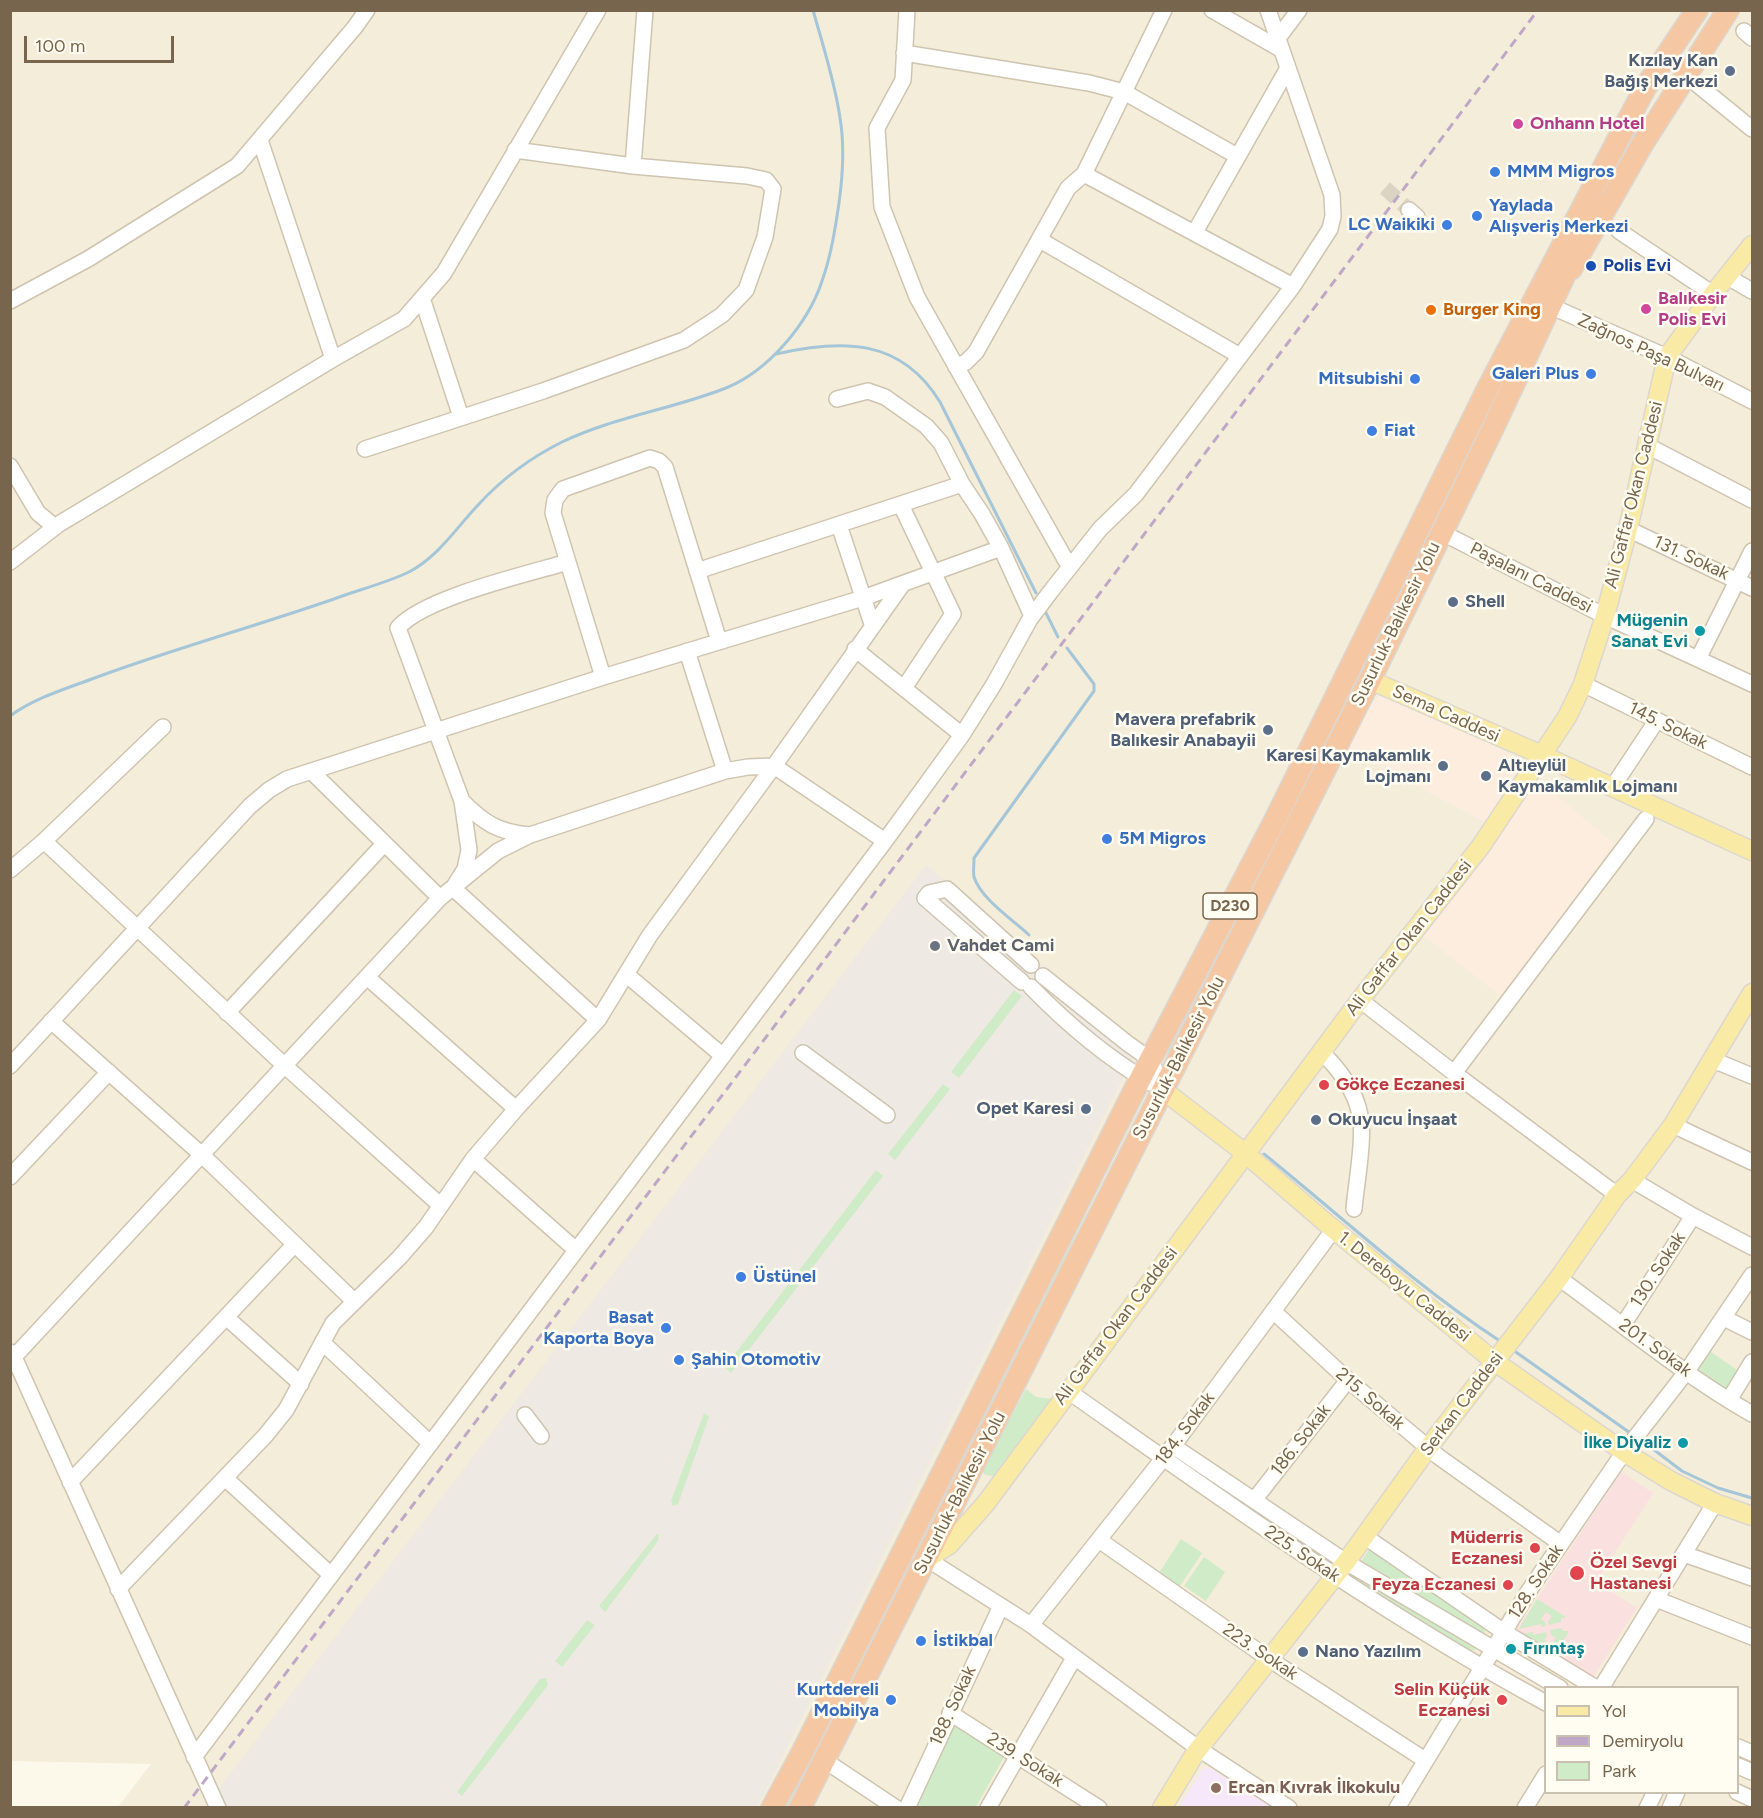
<!DOCTYPE html>
<meta charset="utf-8">
<style>
body{margin:0}
#map{position:relative;width:1763px;height:1818px;overflow:hidden;background:#fcf9eb;font-family:Figtree,sans-serif}
canvas{display:block}
.frame{position:absolute;inset:0;border:12px solid #78654d;pointer-events:none}
.legend{position:absolute;left:1544px;top:1686px;width:195px;height:108px;box-sizing:border-box;background:#fffcf1;border:2px solid #c9c0af;margin:0;padding:8px 10px;list-style:none;font-size:18px;color:#78654d}
.legend li{display:flex;align-items:center;gap:12px;height:30px}
.legend b{width:30px;border:2px solid #c9c0af}
.scale{position:absolute;left:24px;top:36px;width:150px;height:27px;box-sizing:border-box;border:3px solid #78654d;border-top:0;padding-left:8px;font-size:18px;line-height:21px;white-space:nowrap;color:#78654d;-webkit-text-stroke:4px #fffcf1;paint-order:stroke}
</style>
<div id="map">
<canvas width="1763" height="1818"></canvas>
<div class="frame"></div>
<ul class="legend">
<li><b style="height:8px;background:#f9eaa5"></b>Yol</li>
<li><b style="height:8px;background:#bfa8c7"></b>Demiryolu</li>
<li><b style="height:16px;background:#d0ebc8"></b>Park</li>
</ul>
<div class="scale">100 m</div>
</div>
<script>
const c = document.querySelector('canvas').getContext('2d');
c.lineJoin = 'round';
function paint(path, color) { c.fillStyle = color; c.fill(path, 'evenodd'); }
function stroke(path, color, width, dash) { c.strokeStyle = color; c.lineWidth = width; c.lineCap = dash ? 'butt' : 'round'; c.setLineDash(dash || []); c.stroke(path); }
function drawText(font, color, halo, rows, align = 'center') {
  c.font = font + ' Figtree,sans-serif'; c.lineWidth = 5; c.setLineDash([]); c.textBaseline = 'middle'; c.strokeStyle = halo; c.fillStyle = color; for (const [text, x, y, turn = 0] of rows) {
    c.save(); c.translate(x, y); c.rotate((+turn || 0) * Math.PI / 180); c.textAlign = isNaN(turn) ? turn : align; if (halo) c.strokeText(text, 0, 0); c.fillText(text, 0, 0); c.restore();
  }
}
paint(new Path2D(`
 M11,11h1741v1796l-1635,1 34,-44 -140,-3zM1546,1688h192v104h-192z`), '#f4edd9');
paint(new Path2D(`
 M1380,696h7l129,61 3,10 -31,57 -142,-76 23,-44z
 M1537,779l77,64 -112,154 -80,-62z`), '#fceddf');
paint(new Path2D(`
 M926,865l212,183 -381,759 -553,1z`), '#eeeae3');
paint(new Path2D(`
 M1208,1767l64,40h-93l24,-39z`), '#f6e7f9');
paint(new Path2D(`
 M1621,1472l32,21 -57,89 41,26 -46,72 -76,-48z`), '#fae0de');
paint(new Path2D(`
 M1568,251c-131,269 -262,537 -399,803l-6,2z
 M1014,990l8,6 -63,82 -8,-6z
 M943,1084l7,5 -55,71 -7,-6z
 M1143,1096l-119,246 -235,465 -5,1z
 M876,1170l7,6 -152,197 -6,-6z
 M1708,1350l32,22 -14,20 -32,-22z
 M1026,1389l10,8 17,2 -57,78 -12,-3 -2,-4z
 M704,1413l5,4 -31,87 -5,2 -2,-5z
 M657,1534l2,1 -1,6 -53,71 -6,-6z
 M1181,1539l21,14 -22,33 -21,-13z
 M1371,1547l60,43 1,3 38,26h3l12,8 -1,8 -124,-72z
 M1204,1557l21,15 -19,29 -22,-15z
 M1353,1573l122,75 1,2h-7l-120,-72v-4z
 M1537,1599l29,18 -5,2v3l-12,3 -1,-3 4,-6 -6,-4 -5,7 4,3 1,4 -4,1 -1,-3 -22,5z
 M587,1620l8,5 -33,42 -7,-6z
 M1562,1628l1,3h6l-8,14 -7,8 -33,-19 12,-2 1,3 12,-3 1,4 -3,4 7,5 5,-7 -5,-3 -1,-5z
 M546,1678l2,7 -86,111 -5,-4 83,-113z
 M951,1724l54,31 -29,52 -65,1z`), '#d0ebc8');
stroke(new Path2D(`
 M776,354c66,-15 125,-16 164,48l96,191
 M1046,613l12,24
 M10,716c26,-19 61,-29 90,-40 77,-28 156,-50 234,-77 24,-9 52,-16 75,-27 30,-16 47,-44 70,-68 23,-25 53,-47 83,-62 52,-25 111,-33 164,-54 42,-17 82,-64 96,-107 9,-25 13,-51 17,-78 4,-29 6,-56 1,-85 -5,-36 -17,-72 -27,-108
 M1029,935c-16,-15 -48,-36 -55,-58 -1,-6 0,-12 0,-19l120,-167v-7l-27,-36
 M1264,1154c78,63 152,132 236,187
 M1513,1350l120,85
 M1641,1440l41,31 36,17 34,10`), '#a5c6d8', 3);
stroke(new Path2D(`
 M1385,188l24,22`), '#dbd4c4', 15, [15, 8]);
const minor = new Path2D(`
 M907,10l-4,70 -26,48 5,79 35,90 152,269
 M1212,10l70,40
 M1744,31l8,7
 M1278,38l21,-28
 M904,53l185,30 35,9 113,64
 M1698,85l54,44
 M260,140l73,219
 M633,166l12,-156
 M1084,174l209,112
 M1409,210l8,7
 M1619,231l94,63
 M1195,232l93,-164
 M1040,240l200,116
 M1728,277l24,14
 M422,298l39,119
 M10,301l78,-42 149,-93 118,-139 12,-17
 M1550,306l117,51 85,44
 M956,367l10,-5 10,-10 92,-164 16,-14 80,-164
 M837,399l31,-8 17,6 41,29 15,17 21,41 20,30 19,34 31,68
 M1648,446l104,54
 M365,449l178,-58 141,-51 38,-25 24,-25 19,-53 8,-48 -7,-9 -19,-4 -114,-10 -118,-16
 M10,466l28,47 17,14
 M901,505l52,109 -49,74
 M839,525l33,99
 M1628,529l124,59
 M1441,532l164,84 147,68
 M10,562l49,-38 274,-165 71,-40 40,-46 154,-263
 M568,562c-41,12 -145,36 -170,66l64,173 7,49 -4,19 -12,19 145,132
 M697,571l265,-87
 M855,649l107,86
 M687,651l38,120
 M1698,659l54,-108
 M603,677l-50,-164 2,-13 8,-11 87,-31 9,3 6,6 54,174
 M1583,684l169,83
 M311,771l129,127
 M1612,788l45,-68
 M462,801c22,22 36,31 67,34
 M44,841l241,225 155,139
 M10,870l34,-29 119,-114
 M627,975l96,81
 M1043,976l84,67 24,17 12,30
 M367,977l149,132
 M1022,982l-97,-84 4,-5 18,-4 84,76
 M1031,987c35,36 75,70 119,96
 M1360,1000l94,73
 M227,1013l157,-169
 M51,1021l151,134 152,146
 M1321,1052c17,15 35,40 39,63 5,23 -4,69 -6,94
 M803,1053l84,62
 M1713,1060l39,16
 M10,1066l240,-260 19,-16 18,-11 316,-102 260,-79 138,-50
 M1673,1125l79,37
 M473,1159l103,91
 M10,1177l99,-105
 M1632,1180l61,36 59,31
 M1617,1195l-163,-122 192,-254
 M1559,1278c63,46 125,97 193,136
 M1273,1311l75,69 91,77 122,87
 M226,1317l75,67
 M1724,1318l28,14
 M1623,1325l70,-109
 M323,1343l107,100
 M10,1352l4,5 204,451
 M14,1357l426,-459 58,-47 32,-16 195,-64 23,-4 26,-1 111,75
 M1068,1391c155,109 310,221 478,312
 M1729,1400l23,-38
 M525,1415l16,21
 M1173,1446l173,116 214,126
 M225,1478l106,97
 M70,1482l225,-238
 M1255,1499l93,-119
 M1364,1536l140,96 92,56
 M1099,1540l170,119 156,101
 M1684,1554l68,24
 M927,1559l104,66 168,124 90,59
 M118,1589l147,-153 21,-26 47,-87 66,-65 27,-31 47,-68 43,-50 82,-89 52,-85 124,-169 128,-181
 M1656,1599l96,38
 M1031,1625l142,-179 161,-217
 M1601,1688l114,-185
 M950,1713l149,95
 M1738,1747l14,6
 M194,1757l691,-916 77,-106 32,-51 36,-65 21,-28 49,-62 36,-35 157,-208 37,-57 3,-13 -1,-21 -64,-185
 M824,1760l72,48
 M1738,1766l14,6
 M1737,1792l15,7
 M907,1808l94,-202
 M988,1808l86,-150
 M1397,1808l133,-219 94,-137 63,-81 65,-96
 M1525,1808l21,-34
 M1647,1808l8,-16
 M1670,1808l7,-16`);
const major = new Path2D(`
 M1370,680l172,75 210,96
 M1163,1090l82,63 81,70 168,138 130,91 47,29 44,22 37,13
 M927,1559l22,-14 37,-42 374,-503 121,-154 86,-129 16,-33 22,-68 23,-87 39,-172 46,-63 39,-49
 M1162,1808l34,-56 150,-190 82,-114 131,-170 58,-83 15,-15 41,-55 79,-132`);
const highway = new Path2D(`
 M1571,269l72,-126 85,-133
 M772,1808l30,-55 332,-662 141,-271 213,-432 157,-300 52,-78
 M800,1808l570,-1128 125,-256 80,-171`);
stroke(minor, '#cfc4af', 18);
stroke(major, '#dcd7d1', 21);
stroke(highway, '#dcd7d1', 24);
stroke(minor, '#fff', 15);
stroke(major, '#f9eaa5', 18);
stroke(highway, '#f5c8a3', 21);
stroke(new Path2D(`
 M184,1808l635,-841 719,-957`), '#bfa8c7', 3, [9, 6]);
for (const [x, y, r, color] of [
 [1730,71,6,"#5c6f8a"],
 [1518,124,6,"#d1479c"],
 [1495,172,6,"#3f7fe0"],
 [1477,216,6,"#3f7fe0"],
 [1447,225,6,"#3f7fe0"],
 [1591,266,6,"#1a4fb4"],
 [1646,309,6,"#d1479c"],
 [1431,310,6,"#e8710a"],
 [1591,374,6,"#3f7fe0"],
 [1415,379,6,"#3f7fe0"],
 [1372,431,6,"#3f7fe0"],
 [1453,602,6,"#5c6f8a"],
 [1700,631,6,"#0f9aa8"],
 [1268,730,6,"#5c6f8a"],
 [1443,766,6,"#5c6f8a"],
 [1486,776,6,"#5c6f8a"],
 [1107,839,6,"#3f7fe0"],
 [935,946,6,"#6b7280"],
 [1324,1085,6,"#e0444e"],
 [1086,1109,6,"#5c6f8a"],
 [1316,1120,6,"#5c6f8a"],
 [741,1277,6,"#3f7fe0"],
 [666,1328,6,"#3f7fe0"],
 [679,1360,6,"#3f7fe0"],
 [1683,1443,6,"#0f9aa8"],
 [1535,1548,6,"#e0444e"],
 [1577,1573,8,"#e0444e"],
 [1508,1585,6,"#e0444e"],
 [921,1641,6,"#3f7fe0"],
 [1511,1649,6,"#0f9aa8"],
 [1303,1652,6,"#5c6f8a"],
 [891,1700,6,"#3f7fe0"],
 [1502,1700,6,"#e0444e"],
 [1216,1788,6,"#8d6e63"]
]) { const dot = new Path2D(); dot.arc(x, y, r, 0, 2 * Math.PI); c.fillStyle = color; c.fill(dot); stroke(dot, '#fffcf1', 2); }
for (const [x, y, w] of [
 [1230,906,54]
]) { const box = new Path2D(); box.roundRect(x - w / 2, y - 13, w, 26, 4.5); c.fillStyle = '#fffcf1'; c.fill(box); stroke(box, '#78654d', 1.5); }
drawText('bold 16px', '#78654d', null, [
 ["D230",1230,906]
]);
drawText('bold 18px', '#4e5e75', '#fffcf1', [
 ["Kızılay Kan",1718,61],
 ["Bağış Merkezi",1718,82],
 ["Shell",1465,602,"left"],
 ["Mavera prefabrik",1256,720],
 ["Balıkesir Anabayii",1256,741],
 ["Karesi Kaymakamlık",1431,756],
 ["Lojmanı",1431,777],
 ["Altıeylül",1498,766,"left"],
 ["Kaymakamlık Lojmanı",1498,787,"left"],
 ["Opet Karesi",1074,1109],
 ["Okuyucu İnşaat",1328,1120,"left"],
 ["Nano Yazılım",1315,1652,"left"]
], 'right');
drawText('bold 18px', '#b23c85', '#fffcf1', [
 ["Onhann Hotel",1530,124],
 ["Balıkesir",1658,299],
 ["Polis Evi",1658,320]
], 'left');
drawText('bold 18px', '#366cbe', '#fffcf1', [
 ["MMM Migros",1507,172],
 ["Yaylada",1489,206],
 ["Alışveriş Merkezi",1489,227],
 ["LC Waikiki",1435,225,"right"],
 ["Galeri Plus",1579,374,"right"],
 ["Mitsubishi",1403,379,"right"],
 ["Fiat",1384,431],
 ["5M Migros",1119,839],
 ["Üstünel",753,1277],
 ["Basat",654,1318,"right"],
 ["Kaporta Boya",654,1339,"right"],
 ["Şahin Otomotiv",691,1360],
 ["İstikbal",933,1641],
 ["Kurtdereli",879,1690,"right"],
 ["Mobilya",879,1711,"right"]
], 'left');
drawText('bold 18px', '#164399', '#fffcf1', [
 ["Polis Evi",1603,266]
], 'left');
drawText('bold 18px', '#c56008', '#fffcf1', [
 ["Burger King",1443,310]
], 'left');
drawText('18px', '#78654d', '#fffcf1', [
 ["Zağnos Paşa Bulvarı",1651,353,25],
 ["Ali Gaffar Okan Caddesi",1634,495,-76],
 ["131. Sokak",1691,558,25],
 ["Paşalanı Caddesi",1531,578,27],
 ["Susurluk-Balıkesir Yolu",1396,624,-64],
 ["Sema Caddesi",1446,714,24],
 ["145. Sokak",1668,726,26],
 ["Ali Gaffar Okan Caddesi",1409,938,-52],
 ["Susurluk-Balıkesir Yolu",1179,1058,-63],
 ["130. Sokak",1658,1270,-57],
 ["1. Dereboyu Caddesi",1404,1287,39],
 ["Ali Gaffar Okan Caddesi",1116,1326,-53],
 ["201. Sokak",1655,1348,36],
 ["215. Sokak",1370,1399,41],
 ["Serkan Caddesi",1462,1404,-53],
 ["184. Sokak",1185,1429,-53],
 ["186. Sokak",1301,1440,-52],
 ["Susurluk-Balıkesir Yolu",960,1493,-63],
 ["225. Sokak",1302,1554,34],
 ["128. Sokak",1536,1582,-57],
 ["223. Sokak",1260,1652,34],
 ["188. Sokak",953,1706,-65],
 ["239. Sokak",1025,1760,32]
]);
drawText('bold 18px', '#0d838f', '#fffcf1', [
 ["Mügenin",1688,621],
 ["Sanat Evi",1688,642],
 ["İlke Diyaliz",1671,1443],
 ["Fırıntaş",1523,1649,"left"]
], 'right');
drawText('bold 18px', '#5b616d', '#fffcf1', [
 ["Vahdet Cami",947,946]
], 'left');
drawText('bold 18px', '#be3a42', '#fffcf1', [
 ["Gökçe Eczanesi",1336,1085,"left"],
 ["Müderris",1523,1538],
 ["Eczanesi",1523,1559],
 ["Özel Sevgi",1590,1563,"left"],
 ["Hastanesi",1590,1584,"left"],
 ["Feyza Eczanesi",1496,1585],
 ["Selin Küçük",1490,1690],
 ["Eczanesi",1490,1711]
], 'right');
drawText('bold 18px', '#785e54', '#fffcf1', [
 ["Ercan Kıvrak İlkokulu",1228,1788]
], 'left');
</script>
